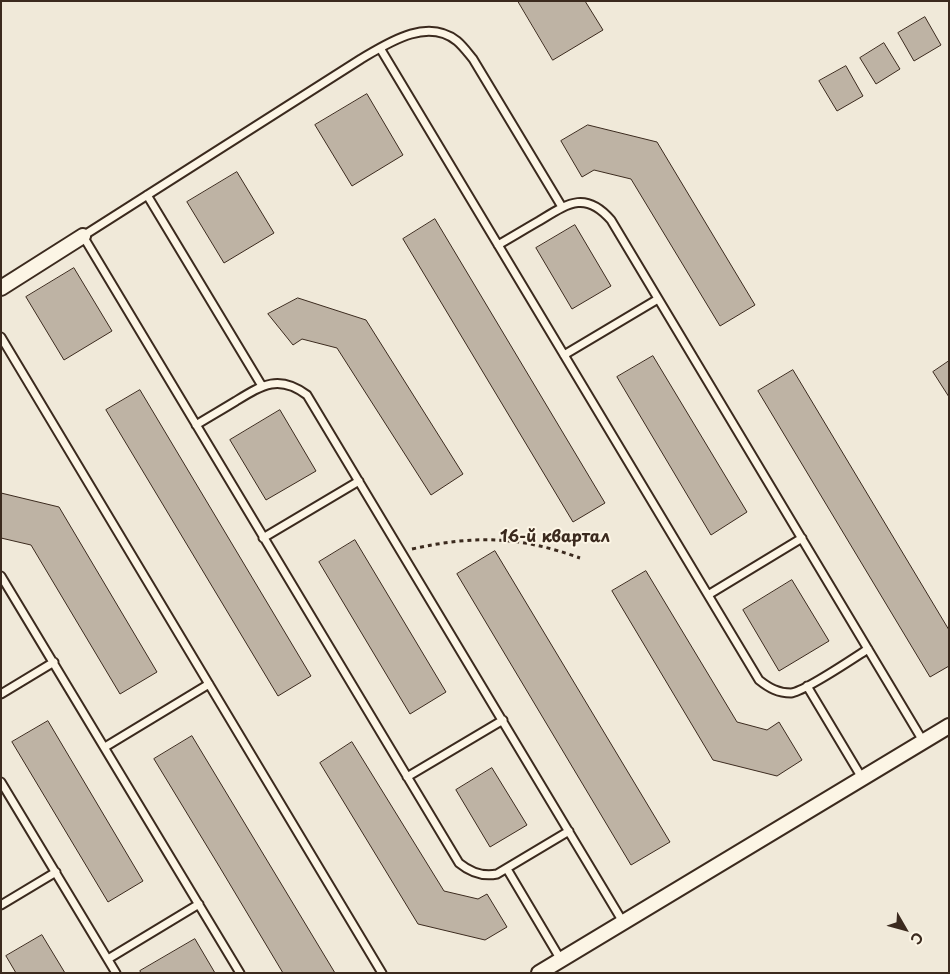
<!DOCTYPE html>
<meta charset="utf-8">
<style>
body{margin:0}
#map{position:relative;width:950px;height:974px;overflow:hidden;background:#f0e9d9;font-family:"Playpen Sans",sans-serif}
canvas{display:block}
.frame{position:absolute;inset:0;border:2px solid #3b2a1e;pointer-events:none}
.north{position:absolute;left:880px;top:904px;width:50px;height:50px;-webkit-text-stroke:4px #fcf5e5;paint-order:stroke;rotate:128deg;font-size:14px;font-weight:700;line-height:20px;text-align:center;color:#3b2a1e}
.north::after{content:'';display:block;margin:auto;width:18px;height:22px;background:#3b2a1e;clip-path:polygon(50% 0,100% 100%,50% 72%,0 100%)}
</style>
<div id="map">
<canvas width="950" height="974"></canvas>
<div class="frame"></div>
<div class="north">С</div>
</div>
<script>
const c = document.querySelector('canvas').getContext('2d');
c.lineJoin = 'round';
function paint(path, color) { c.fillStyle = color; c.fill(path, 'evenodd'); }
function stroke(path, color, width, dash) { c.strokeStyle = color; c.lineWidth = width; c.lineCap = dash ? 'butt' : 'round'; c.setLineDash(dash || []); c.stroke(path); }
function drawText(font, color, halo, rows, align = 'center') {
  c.font = font + ' "Playpen Sans",sans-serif'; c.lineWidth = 4; c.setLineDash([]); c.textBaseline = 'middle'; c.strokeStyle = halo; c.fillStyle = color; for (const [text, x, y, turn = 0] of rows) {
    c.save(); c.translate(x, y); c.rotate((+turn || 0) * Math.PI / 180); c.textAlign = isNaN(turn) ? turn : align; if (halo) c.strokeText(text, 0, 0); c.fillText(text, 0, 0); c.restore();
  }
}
const building = new Path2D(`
 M518,1h67l18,29 -50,30z
 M925,17l16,28 -27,16 -16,-28z
 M884,43l16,26 -24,15 -16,-26z
 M846,66l17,30 -26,15 -18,-30z
 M367,94l36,61 -51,31 -37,-61z
 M588,125l69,17 98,163 -35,21 -89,-147 -37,-9 -12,7 -21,-36z
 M237,172l37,61 -50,30 -37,-61z
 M435,219l170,284 -32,19 -170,-283z
 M575,225l36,61 -39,23 -36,-61z
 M74,268l38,63 -48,29 -38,-63z
 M298,298l68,22 97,154 -32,21 -94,-147 -35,-9 -9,6 -25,-31z
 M653,356l94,156 -36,23 -94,-158z
 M949,361v36l-16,-25z
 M793,370l156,260v36l-19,11 -172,-286z
 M140,390l171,286 -33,20 -172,-286z
 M280,410l36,61 -50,29 -36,-60z
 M1,493l58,14 98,165 -37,22 -89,-149 -30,-7z
 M355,540l91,152 -36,22 -91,-152z
 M495,551l175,291 -39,23 -174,-291z
 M646,571l91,151 30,8 12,-8 23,38 -25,16 -64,-16 -101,-169z
 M792,580l37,61 -50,30 -36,-61z
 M48,721l95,160 -35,21 -96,-160z
 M192,736l143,237h-52l-64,-107 -65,-107z
 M352,742l92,149 34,8 9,-5 20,33 -22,13 -67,-16 -98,-161z
 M492,768l35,57 -37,22 -34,-57z
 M42,935l23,38h-49l-10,-17z
 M195,939l20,34h-74l-1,-2z`);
paint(building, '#beb3a4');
stroke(building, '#3b2a1e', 1);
const service = new Path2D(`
 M380,48l379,632c10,8 19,13 32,13 13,-1 63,-35 77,-44
 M147,195l115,191
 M562,207l-89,-148c-5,-6 -10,-13 -16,-18 -30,-24 -69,2 -96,18l-278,177 376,627c11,9 23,14 38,11l72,-43
 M498,245c14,-8 27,-16 41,-24 28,-17 46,-31 72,-1l312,521
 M1,337l381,636
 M564,355l94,-56
 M196,425c13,-8 27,-16 40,-24 26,-16 43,-27 71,-6l316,527
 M263,538l96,-57
 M1,576l239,397
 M708,595l94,-57
 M807,686l55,92
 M1,694l53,-32
 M105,747l104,-63
 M407,777l96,-57
 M1,782l115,191
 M507,869l54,91
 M1,905l55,-33
 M108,959l91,-55`);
const minor = new Path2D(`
 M1,288l82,-52
 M539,973l410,-247`);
stroke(service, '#3b2a1e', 11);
stroke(minor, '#3b2a1e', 18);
stroke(new Path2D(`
 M412,549c63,-14 107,-13 168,9`), '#3b2a1e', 3, [4, 4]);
stroke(service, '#fcf5e5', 7);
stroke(minor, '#fcf5e5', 14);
drawText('bold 16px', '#3b2a1e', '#fcf5e5', [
 ["16-й квартал",555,538]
]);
</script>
